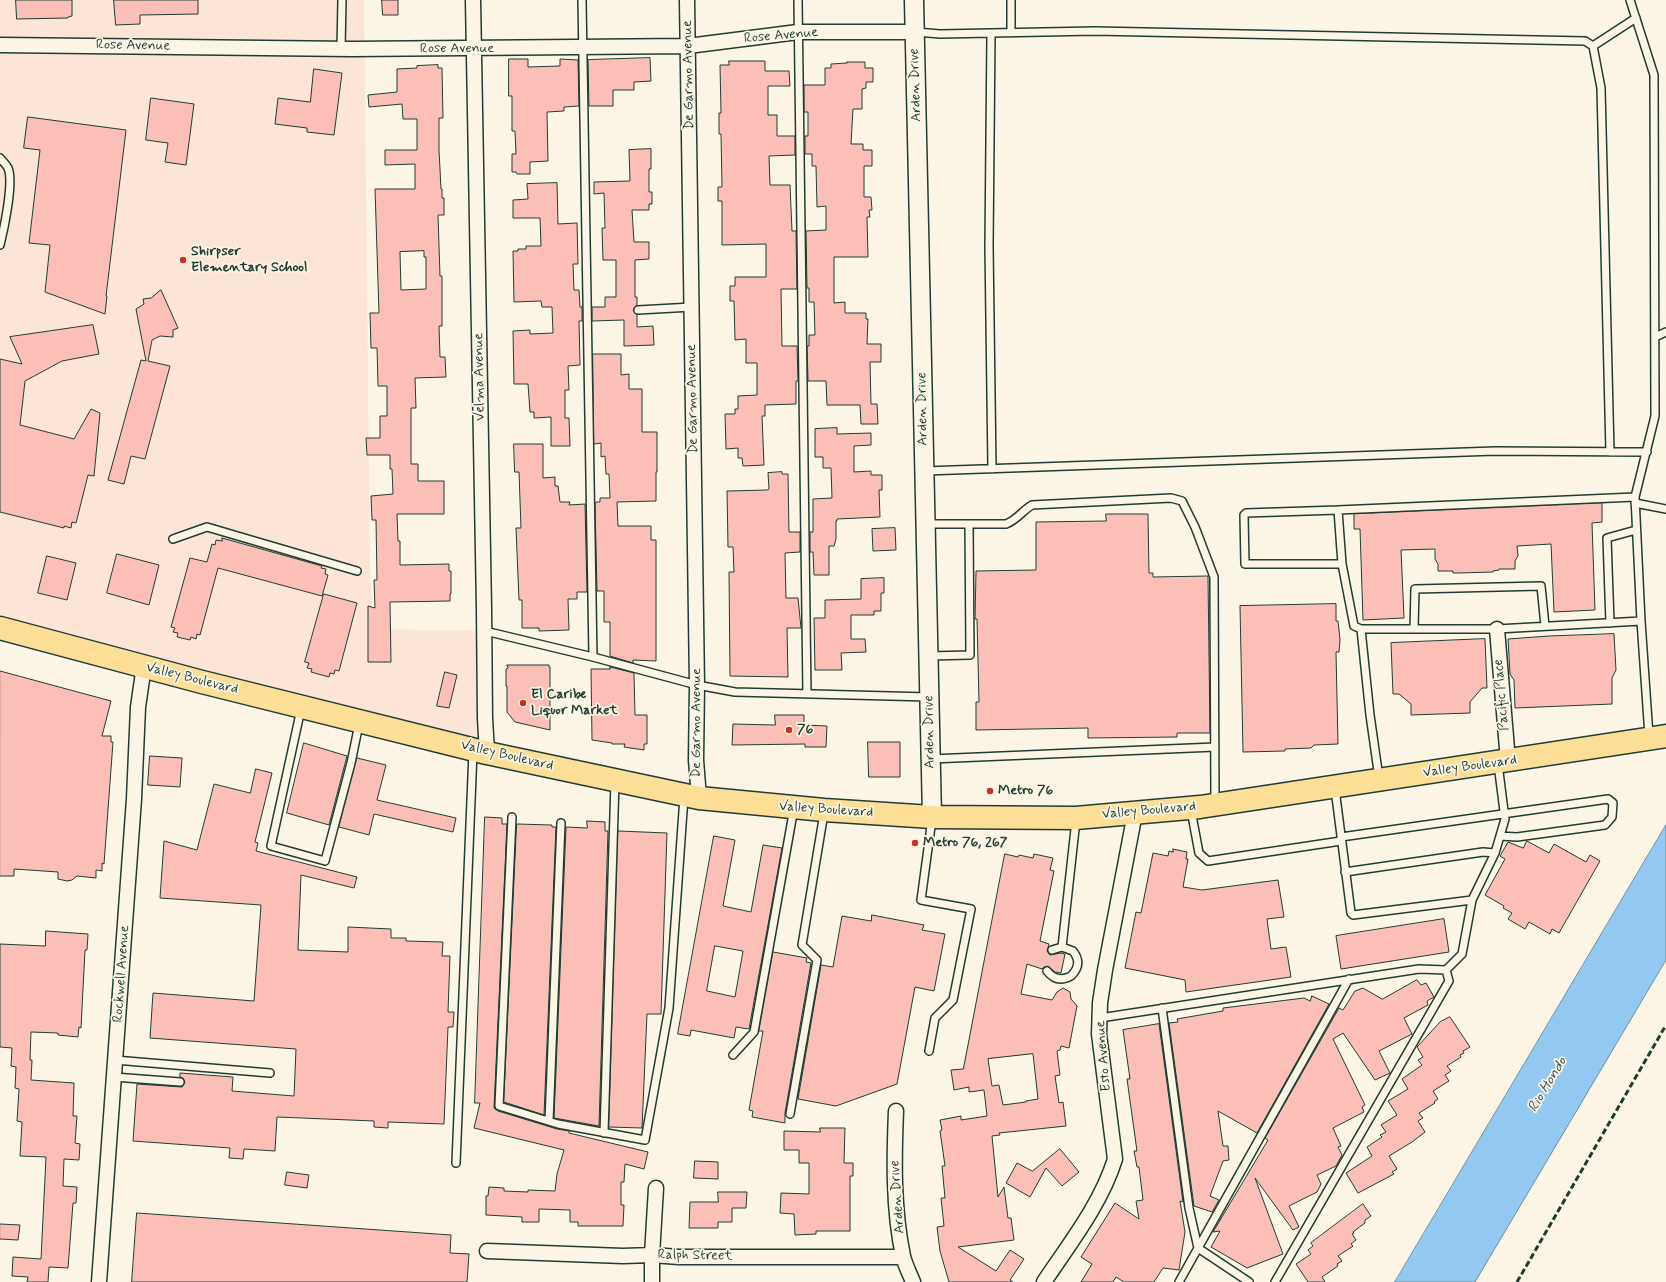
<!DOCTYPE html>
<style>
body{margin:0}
canvas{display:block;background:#fcf5e5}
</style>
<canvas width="1666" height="1282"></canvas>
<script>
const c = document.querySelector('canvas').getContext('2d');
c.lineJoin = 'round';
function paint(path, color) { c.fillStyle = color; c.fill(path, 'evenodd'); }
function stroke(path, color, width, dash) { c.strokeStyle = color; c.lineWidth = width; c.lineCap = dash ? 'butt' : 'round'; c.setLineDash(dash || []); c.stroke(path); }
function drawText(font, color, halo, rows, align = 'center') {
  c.font = font + ' Mynerve,sans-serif'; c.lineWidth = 3.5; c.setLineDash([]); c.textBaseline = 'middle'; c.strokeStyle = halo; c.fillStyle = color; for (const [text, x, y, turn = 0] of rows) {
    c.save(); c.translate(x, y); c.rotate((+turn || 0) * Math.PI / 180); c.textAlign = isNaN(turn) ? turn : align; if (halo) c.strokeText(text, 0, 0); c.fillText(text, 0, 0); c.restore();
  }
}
paint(new Path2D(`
 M0,0h364l6,566 3,63 112,2 2,122 -487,-125z`), '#fce5d7');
const water = new Path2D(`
 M1666,825v135l-191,322h-80z`);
paint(water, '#93c8f0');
stroke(water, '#6590a5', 1);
const building = new Path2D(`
 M16,0h56v16l-4,1v1l-51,1z
 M114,0h84v14l-58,1v9l-24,1z
 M382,0h16v15h-15z
 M650,58l1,23 -17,1v8h-21v16h-24l-1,-46z
 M509,59h19v8l32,-1v-7l18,1 1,46 -15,1v4l-17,1 1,49 -18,1v12h-13l-1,-2h-4v-18h4l-1,-23h-3v-35h-3z
 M729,61h36v10h24l1,15h-22v29h9v21h18v19l-26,1 1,29h20l2,46h4l1,58h-16l1,57h15l1,35h-2v23l-31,1v11h-3l2,49 -21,1 -1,-8h-4v-10l-12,1 -1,-35h10v-5h3v-13l19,-1v-32h-11v-24l-11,1 -1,-39h-4v-15h5v-9h31v-33l-44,1v-44h-4v-14h4l-1,-53h-2v-21h2l-1,-48h9z
 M847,62h18v6h8v14h-7v6l-4,1v20h-9l-2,35h12v6h9v16h-8v31h7l1,13h-3l1,7h-3l1,40h-34v46l11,-1v11h21v6h2l-1,25h14v18h-11l1,42h6l1,20h-17l-1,-19h-33l-1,-24h-18l-1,-35h2v-11h6l-1,-33h-5v-14h-2l-1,-57 20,-1v-24l-9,1 -1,-41h-4v-12h-7v-18h3v-24h-4v-27h21v-17h6v-4l16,-1z
 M438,65v3h4l1,50h-4v32l2,39h1v9h2v17h-6l2,61h2v50h-3l1,31h5l1,20 -31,1 1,30h-5v56h7v17h26v33h-47l1,27h2v24l49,-1v7h2v23h-1v7l-60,1 1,60h-23v-56l7,2 -1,-28h3l-1,-60h-4l-1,-24 22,-2 -1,-25h-2v-14h-23l-1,-17h14v-22h7v-30h-9l-1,-38h-6l-1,-35h9l-4,-124h40v-25l-30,1v-15h32v-31h-14l-1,-15 -33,3 -1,-12 29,-3v-23l20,-1v-2zM424,251v6h2v32l-25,1 -1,-38z
 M314,69l28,4 -8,62 -27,-3v-4l-32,-4 3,-26 32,4z
 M151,98l43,6 -8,61 -21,-3 3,-19 -22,-3z
 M28,117l98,13 -20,166h1l-2,18 -60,-22 5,-47 -21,-2 11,-93 -16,-2z
 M651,149v20h-2v23h3v12h-3v6h-17l2,32h15v17l-14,1v37h2v8l-4,5 4,5v12l16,-1 1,19 -30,1v-26l-32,1v-14h13v-10h11v-37h-13l-1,-32h3l-1,-35 -10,1v-12l36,-1 -1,-31z
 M557,183l1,41 19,-1 1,41h-5l1,26h5l1,17h2v14h-3l1,44 -12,1 1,24h-4v28h4l1,28h-19v-29l-17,1v-6h-4l-2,-28h-14l-1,-53 17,-1v4l23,-1 -1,-26h-10l-1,-6 -27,1 -1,-51h5v-2h8v-3h15l-1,-28h-27v-18l15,-1 -1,-15z
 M161,290l17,38 -5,2v7l-13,-1 -8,4 -4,21 22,5 -25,93 -14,-3 -7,28 -16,-4 33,-120 5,1 -10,-52 8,-5 -1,-5 8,-1z
 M93,325l6,29 -37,7 -37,20 -5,44 54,14 17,-30 9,4 -6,63 -6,-1 -12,48 -4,-1 -1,6 -7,-2v2l-64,-16v-153l22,5 -12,-27z
 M593,354h28v21l8,-1v15h13v43h15v40h-1v29l-39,1 1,24h33v14h5v121l-23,-1v3l-23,-7v-34h-6v-31h-7l-2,-87 1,-2h4v-4h10l-1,-24h-3l-1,-18 -4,1v-14l-7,1z
 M837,428v6l34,-1v12l-17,1v26l17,-1v4h11v15h-3l1,27 -43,2v2h-1v18l-2,7h-5v29h-15l-1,-23h-3v-20h3v-33l19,-1 -1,-30h-8v-11h-8v-28z
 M514,444h29v34l12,-1v9h3l2,16h10l-1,3 16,-1 2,88h-10v7h-9l1,31 -30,1v-3h-17v-28h-3l-3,-72h5l-2,-56h-4z
 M782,472v2h6l1,58h11v20l-15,1 1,45h12l3,30h-14l1,49 -58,-1 -1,-104h5l-1,-25h-5l-1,-56 40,-1 2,-1 -1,-16z
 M1602,503v19l-10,1 3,87 -41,2 -3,-68 -34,2 1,10 -3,5v8h-16v1l-6,1v1l-34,1h-6v-2h-15v-7l-3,-5v-10l-34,1 3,68 -41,2 -3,-91h-6v-15z
 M1106,514h42l1,59h4v4l55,-1 2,157h-33v4l-89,1v-10l-112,2v-28h3l-2,-83h-2l1,-48 60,-1v-48l70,-1z
 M895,528l1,22 -23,1 -1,-22z
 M222,538l100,28 -1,2 5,1 -1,5 3,1 -6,21 -104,-28 -18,67 -3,-1 -1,5 -5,-2 -1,3 -13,-3 1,-4 -5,-1 2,-4 -4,-1 19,-69 17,4 5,-18 3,1 1,-5 6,1z
 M117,554l42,11 -10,40 -42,-12z
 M47,556l29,7 -9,37 -29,-7z
 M884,578v15h-3v18h-7v4h-23v24h14l1,13 -25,1 1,17h-27l-1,-52h11v-18l36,-1v-20z
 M324,594l33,9 -18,68 -4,-1 -1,4 -4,-1 -1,4 -18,-5 1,-3 -5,-1 2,-5 -4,-1z
 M1336,604v17h2l2,19 -1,12h-3l2,92 -24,1 -3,3 -26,1v2l-42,1 -3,-146z
 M1614,634l2,36 -4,8v26l-97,4 -1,-28 -4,-6 -2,-35 41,-3z
 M1485,639l2,49h-5l-12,14v11l-59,2v-11l-12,-10h-6l-2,-51z
 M507,665h42v2h1v63l-35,-8 -8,-10v-26h-1v-17l2,-1z
 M610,667l24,6 1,42h12v29h-3v6l-20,-3 1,-3h-13v-1l-20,-3 -1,-71h19z
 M0,671l111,30 -9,35h9v6h2l-9,122 -2,-1v8l-6,-1v8l-19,-2 -5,4 -5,1 -9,-2v-7l-44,-3v7h-14z
 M445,672l12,3 -8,33 -12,-2z
 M775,715h29v10l23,1 -1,21h-21v-3l-73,1 1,-21 42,1z
 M868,742h32v35h-31z
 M304,743l43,13 -18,69 -42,-12z
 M150,756l32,2 -2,29 -32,-2z
 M357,758l29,7 -9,35 79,18 -3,14 -79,-18 -5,21 -30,-8z
 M256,769l16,4 -17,69 3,1 -2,8 101,26 -3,11 -53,-13 -3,75 50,2v-25l43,2v9h15v3l37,1 -1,14h8l-2,56h6l-1,15h-5l-4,97 -56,-2v6l-14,-1v-6l-97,-4 -2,34 -31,-2 -1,10 -14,-1 1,-10 -97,-7 4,-57 45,3 3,-5 -2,-4 -3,-1v-4l53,4 -1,14 62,5 2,-47 -146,-11 3,-45 101,8 7,-96 -101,-7 4,-57 33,9 17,-66 36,9z
 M485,817l17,1v6h5l-13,284 4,3 59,18 12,2v2l79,19 -4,17 -19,-5 -1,18h-3v23h3l-1,21h-45v-4h-8v-12l-31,-1v13h-17v-5l-36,-2v-19h2l1,-9 15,1v3l24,1v-2l27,1 2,-17 7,-24 -90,-22 6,-25h-5z
 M587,821l18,1v9h3l-9,295 -45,-8 12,-291 21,1z
 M517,824l35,1v2h4l-12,288 -40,-13z
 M618,831l49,2 -6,181h-14l-5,114 -33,-1z
 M714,836l21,4 -12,66 28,6 12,-67 19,3 -33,181 -13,-2 -2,11 -43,-8 -1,6 -12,-2zM715,946l28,5 -8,46 -28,-6z
 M1527,841l22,12 5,-9 32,18 4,-7 10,6 -41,72 -7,-4 -2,5 -21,-12 -4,7 -17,-10 4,-6 -9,-5 1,-2 -19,-11 20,-36 -5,-3 8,-14 15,6z
 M1173,849l14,3 -1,7h2l-5,28 19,3 76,-10 6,37 -17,2 4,30 15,-2 5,30 -105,15 -1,-12 -60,-12 11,-56 5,1 12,-60 15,3 1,-5 4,1z
 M1005,854l13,3 1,-2 14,3 1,-4 19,4 -3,12 4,1 -14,70 9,3 -2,7 3,4 11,-2 4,1 -4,19 -6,-1 -7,-6 -4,1 -2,2 -15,-5 -6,30 31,6 5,-8 6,-4 7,4 1,7 6,7 -8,42 -8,-2 -1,4 -3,1 3,24 -5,1 4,27 4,-1 3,24 -67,7 1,2 -8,1 6,61 6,-10 4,31h3l3,22 -56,7 38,24 14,-21 14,9 -14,21 3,2h-64l-9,-31 -3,-24 7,-1 -3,-28h4l-3,-32h3l-5,-35 2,-1 -2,-10 21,-4v4l26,-4 -3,-26 -15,2v-5l-15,3 -3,-20 12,-1zM1033,1054l5,45 -12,2v1l-23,3 -4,-20 -7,1 -4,-27z
 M872,915l52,10 -2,5 23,4 -11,57 -19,-4 -18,97 -61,22 -38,-7 23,-134 12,2 9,-51 29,5z
 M1444,919l5,33 -108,17 -5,-33z
 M46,931l42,3 -1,16h-2l-4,78 -2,-1 -1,10 -20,-2v-2l-27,-1 -1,28h2l-1,20 43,3 -1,33h4l-2,27 5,1 -1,16 -15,-1 -1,27 14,1 -1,16h-3l-5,65 -19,-1 -1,15h-21l1,-5 -16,-1 1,-19 28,2 5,-102 -26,-1 2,-34 -5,-1 2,-32 -4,-1 1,-21 -5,-1 1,-18 -12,-1v-103l45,2z
 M773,952l34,6 -1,4 5,1 -26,150v10l-33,-6 1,-6 -4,-1 14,-79h-4z
 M1417,980l4,5 5,-2 8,14 -7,4 1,4 -24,13 8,16 -33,17 11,22 -15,7 -32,-47 -10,6 32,66 -3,2 2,5 -31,16 8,18 -3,1 4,8 -6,11 -19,9 4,9 -4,8 -28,14 10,21 -6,3 -38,-52 28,76 -36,14 -36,-21 9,-16 -7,1 55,-92 -3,-2 74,-130 4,2 12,-19 8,-3 19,11z
 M1312,996l17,8 -72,129 -39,-22 5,35h5l1,14 -6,1 -13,35 9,4 -7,12 -18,-6 -25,-183 9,-1 -1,-3 46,-8v-3l81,-10 6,3z
 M1450,1017l20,30 -7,4 1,2 -4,2 1,2 -14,9 4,5 -6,4 4,6 -16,10 5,8 -4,3 1,1 -16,10 4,5 -5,3 7,11 -13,10 -23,14 8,13 -5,3 2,2 -36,19 -12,-20 26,-17 -5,-9 15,-10 -2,-2 6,-3 -5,-7 16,-10 -9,-14 20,-12 -6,-10 20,-14 -4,-5 5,-3 -6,-10 23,-25z
 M1159,1024l24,178 -3,-1 5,31 -6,38 -16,-2 -9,14h-30l-8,-5 -3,5h-32l11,-18 -11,-7 34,-54 24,16 -3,-18 7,-1 -4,-33h-2l-3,-16h3l-1,-7 -9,-65h3l-7,-49z
 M820,1128h25l-1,35h9v13h-3v55h-34v3l-21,1 -1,-21 -14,-1 1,-20 28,1v-31h-10v-13h-15v-19l36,1z
 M1060,1149l19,23 -17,14 -16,-18 -16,29 -24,-14 11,-20 15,8z
 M695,1161l23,1v17l-24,-1z
 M287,1172l22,3 -2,13 -22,-3z
 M718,1192h29l-1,16h-14v14h-14v6h-29l1,-26h28z
 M1363,1204l8,12 -6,4v3l-12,9 1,1 -2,1 4,6 -5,4 2,2 -15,10 4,5 -5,3 1,2 -16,11 3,5h-17l-12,-18 15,-10 -3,-4 5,-4 -2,-3z
 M137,1213l314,22 -1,18 19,1 -2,28h-335z
 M0,1224l20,1 -2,15 -18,-1z`);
paint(building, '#fbbfb7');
stroke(building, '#1f3d34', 1);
const service = new Path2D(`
 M582,0l11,657
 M798,0l9,694
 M1011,0v33
 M1630,0l24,75 1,341 -20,81 6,124
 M916,32l24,2 155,-3 490,10 8,5 8,42 9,364
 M991,34l-2,212 3,223
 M1593,46l43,-28
 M341,49l1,-49
 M0,158c2,3 6,6 8,10 6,14 -4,61 -8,77
 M638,310l54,-3
 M1655,337l11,-5
 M925,471l570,-20 152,1
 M1635,503l31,6
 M1338,510l297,-13
 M926,524h80c11,-4 16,-13 26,-19l139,-7 11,3 13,26 19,50 1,225
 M173,539l34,-12 150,44
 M1342,564l-4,-54 -92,3 -2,2 1,49h97l12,62 7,3
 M1610,623l-3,-85 29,-8
 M1414,629l1,-40 126,-3 4,40
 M485,631l108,26 104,28 38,7 194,5
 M929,656l41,-1 -1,-131
 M301,709l-30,137 54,15 26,-98 8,-39
 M931,759l284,-12
 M1379,778l-9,-63 -9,-86h136l144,-8 8,115
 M1335,789l16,124 2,2 119,-15 23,-47 10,-34 -7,-55
 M1191,810l8,43 9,8 133,-20
 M512,817l-13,289 59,18 87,16 24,-132 15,-211
 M1341,837l267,-38 5,4 -1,14 -7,8 -88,12 -17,-1
 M1345,872l138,-20 12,1
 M1062,947l14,-127
 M1047,971c7,9 15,10 24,5 8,-8 9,-16 2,-25l-11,-4 -10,3
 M1162,1008l27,200 9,40 51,34
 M1100,1018l319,-49 27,1 16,-16 10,-54
 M929,1051l6,-33 18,-18 18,-91 -50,-9 11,-81
 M733,1055l21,-23 40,-224
 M115,1060l155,13
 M114,1077l66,5
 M790,1114l27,-154 -15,-15 22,-132
 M549,1121l12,-298
 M604,1133l11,-351
 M456,1163l17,-411
 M1179,1282l170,-303
 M1275,1282l174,-301 -3,-11`);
const minor = new Path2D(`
 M473,0l11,608 1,110 2,35
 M687,0l10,685 -1,75 3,38
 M0,45l352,4 336,-3 110,-14h116
 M1497,629l11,132
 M896,1111c-2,48 -3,97 7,145 2,9 7,18 10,26
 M487,1251l136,5 29,-1 27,2h224
 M99,1282l35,-483 4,-92 6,-41
 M652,1282v-27l4,-67
 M1044,1282c26,-39 57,-78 71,-123l-16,-125 1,-31 5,-33 30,-157`);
const tertiary = new Path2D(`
 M914,0l18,817`);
const primary = new Path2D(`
 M0,628l202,54 285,71 212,45 125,12 108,7 144,1 124,-11 466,-71`);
stroke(service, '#1f3d34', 10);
stroke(minor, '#1f3d34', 17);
stroke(tertiary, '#1f3d34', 21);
stroke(primary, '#1f3d34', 25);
stroke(service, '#fcf5e5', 7);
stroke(minor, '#fcf5e5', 14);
stroke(tertiary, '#fcf5e5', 18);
stroke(primary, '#fdde96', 22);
stroke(new Path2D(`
 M1517,1282l149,-257`), '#1f3d34', 3, [6, 3]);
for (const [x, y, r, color] of [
 [183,260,4,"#c8321e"],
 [523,703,4,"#c8321e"],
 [789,730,4,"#c8321e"],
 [990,791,4,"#c8321e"],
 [915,843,4,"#c8321e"]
]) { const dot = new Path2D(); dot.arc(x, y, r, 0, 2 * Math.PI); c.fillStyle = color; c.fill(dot); stroke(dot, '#fcf5e5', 1.5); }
drawText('14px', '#1f3d34', '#fcf5e5', [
 ["Rose Avenue",781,36,-5],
 ["Rose Avenue",133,46,1],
 ["Rose Avenue",457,49],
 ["De Garmo Avenue",689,75,-91],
 ["Arden Drive",916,85,-92],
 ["Velma Avenue",480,377,-91],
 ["De Garmo Avenue",693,399,-91],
 ["Arden Drive",923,409,-91],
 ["Valley Boulevard",192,679,14],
 ["Pacific Place",1502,695,-95],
 ["De Garmo Avenue",697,723,-90],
 ["Arden Drive",930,732,-91],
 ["Valley Boulevard",507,756,13],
 ["Valley Boulevard",1470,767,-8],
 ["Valley Boulevard",826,810,4],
 ["Valley Boulevard",1149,811,-5],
 ["Rockwell Avenue",122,974,-86],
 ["Esto Avenue",1104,1056,-95],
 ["Arden Drive",898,1197,-94],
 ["Ralph Street",695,1256,1]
]);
drawText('bold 14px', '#1f3d34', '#fcf5e5', [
 ["Shirpser",191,252],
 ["Elementary School",191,268],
 ["El Caribe",531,695],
 ["Liquor Market",531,711],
 ["76",797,730],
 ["Metro 76",998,791],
 ["Metro 76, 267",923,843]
], 'left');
drawText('italic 15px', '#36595a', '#fcf5e5', [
 ["Rio Hondo",1548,1085,-59]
]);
</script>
